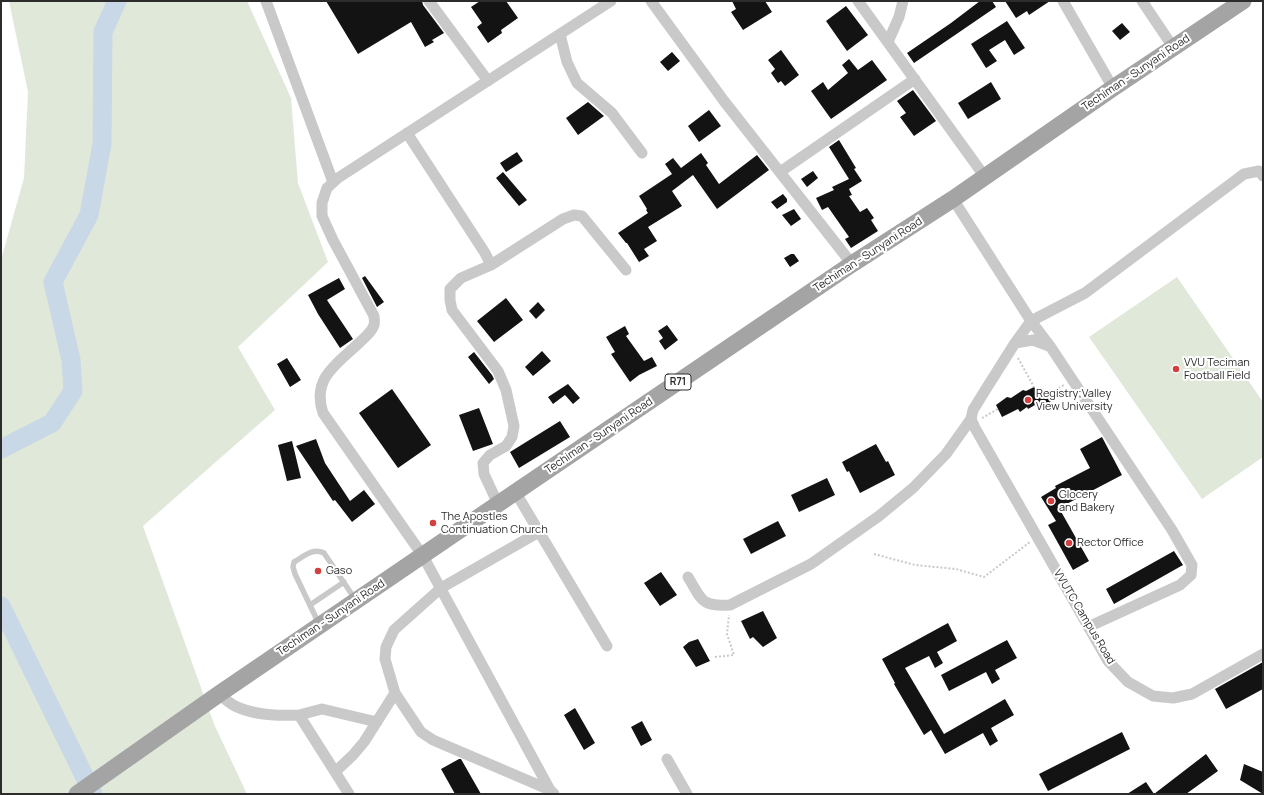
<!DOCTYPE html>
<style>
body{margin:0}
#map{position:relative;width:1264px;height:795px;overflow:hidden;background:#fff;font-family:Manrope,sans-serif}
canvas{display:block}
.frame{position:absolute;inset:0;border:2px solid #2c2c2c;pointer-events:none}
</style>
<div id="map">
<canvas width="1264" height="795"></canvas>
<div class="frame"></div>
</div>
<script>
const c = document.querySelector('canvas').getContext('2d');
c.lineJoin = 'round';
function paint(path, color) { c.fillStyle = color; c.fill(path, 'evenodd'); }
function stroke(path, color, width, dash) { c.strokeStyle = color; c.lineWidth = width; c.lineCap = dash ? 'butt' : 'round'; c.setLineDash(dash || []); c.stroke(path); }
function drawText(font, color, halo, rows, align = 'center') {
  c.font = font + ' Manrope,sans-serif'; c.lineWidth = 4; c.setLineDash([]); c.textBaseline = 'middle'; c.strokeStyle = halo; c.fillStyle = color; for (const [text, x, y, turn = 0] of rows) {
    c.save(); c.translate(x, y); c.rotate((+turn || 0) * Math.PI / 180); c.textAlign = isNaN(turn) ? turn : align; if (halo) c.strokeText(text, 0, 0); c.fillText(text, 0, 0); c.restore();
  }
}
paint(new Path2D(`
 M9,1h238l44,97 7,85 30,79 -90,85 37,63 -132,116 71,198 33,70h-246v-534l23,-82 4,-86z
 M1177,277l86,125v55l-61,42 -113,-162z`), '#e0e8da');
stroke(new Path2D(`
 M1,449l51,-26 21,-32 -2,-31 -18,-78 36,-67 13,-71 1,-112 14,-31
 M1,606l92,188`), '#c8d8e6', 19);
paint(new Path2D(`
 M326,1h96l1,4 21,28 -12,7 2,2 -9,5 -14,-25 -53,32z
 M480,1h26l12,17 -17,12 1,3 -14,10 -11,-16 5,-4 -11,-16z
 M732,1h33l7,11 -29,18 -12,-18 5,-3z
 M980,1h12l4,6 -38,26 -44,30 -7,-10 44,-30z
 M1005,1h45l-21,14 -2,-4 -11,7z
 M846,6l22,29 -21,16 -21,-30z
 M1007,21l18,27 -11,7 -9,-15 -16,10 8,11 -11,7 -15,-24z
 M1122,23l8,9 -10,8 -8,-9z
 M781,50l18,25 -14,11 -4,-5 -3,2 -7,-10 4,-4 -7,-9z
 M672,52l8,9 -12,10 -8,-9z
 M849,59l9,11 14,-10 15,20 -56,39 -20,-28 12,-9 5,8 20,-17 -6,-8z
 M991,82l10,17 -33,20 -10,-16z
 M913,90l23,31 -22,15 -14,-19 6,-4 -9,-12z
 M588,102l16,14 -26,19 -12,-17z
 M709,110l12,16 -22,16 -11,-16z
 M839,140l17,28 -2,1 8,12 -13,8 3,6 -3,1 11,16 7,-4 7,10 -3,2 7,11 -27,17 -6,-9 4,-2 -21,-30 -6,3 -6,-12 18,-8 -2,-3 17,-8 -20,-32z
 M517,152l6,9 -17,11 -6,-9z
 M701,153l7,10 -2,2 13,19 38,-29 12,15 -52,39 -24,-34 -21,16 10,15 -34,21 9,14 -13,8 5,7 -10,6 -12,-19h-1l-8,-10 30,-20 -2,-3 1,-1 -8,-13 33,-22 -7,-10 8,-6 8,10z
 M813,171l5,7 -11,9 -6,-8z
 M503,172l24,28 -8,6 -23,-28z
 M783,194l4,5v3l-10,7 -6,-7z
 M794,209l7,10 -10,7 -9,-11z
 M791,254h3l5,7 -9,6 -6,-9z
 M365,276l19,26 -7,5 -15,-29z
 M339,278l6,11 -18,11 26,39 -13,9 -22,-34 -10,-19z
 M506,298l17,22 -29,22 -17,-21z
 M538,302l7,8 -9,9 -7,-8z
 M667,325l11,15 -13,10 -6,-9 4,-3 -5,-7z
 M625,326l4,8 -3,2 18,25 8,-4 5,9 -18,9 -9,7 -19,-28 4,-2 -9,-15z
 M542,351l9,10 -18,15 -8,-9z
 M474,352l18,23 2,4 -5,5 -21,-27z
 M287,358l14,22 -11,7 -13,-23z
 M568,384l12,14 -7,6 -8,-9 -12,9 -5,-7z
 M1034,387l4,6 7,-3 7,11 -7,5 -1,-1 -7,4 -2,-4 -7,4 -1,-2 -7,5 -2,-3 -16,8 -6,-12 11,-8 4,1 12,-8 3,1z
 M392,389l39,56 -33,23 -39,-55z
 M479,408l14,36 -20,7 -14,-36z
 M560,421l10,16 -51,31 -9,-16z
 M1102,437l20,38 -63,33 30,53 -16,9 -25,-45 8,-4 -15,-24 15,-9 -1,-2 35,-18 -10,-19z
 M316,439l9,24 25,38 14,-11 11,14 -23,18 -17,-22 -2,1 -37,-55z
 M292,441l9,37 -14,3 -9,-36z
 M876,444l10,18 2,-1 7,14 -35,18 -11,-22 -2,1 -5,-10z
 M827,478l8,17 -36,17 -8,-17z
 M778,521l8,15 -35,18 -8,-15z
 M1174,551l9,14 -69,39 -8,-15z
 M661,572l16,23 -17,11 -16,-23z
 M763,611l14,27 -14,9 -10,-10 -3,2 -9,-18z
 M948,623l9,18 -20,11 6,11 -8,5 -6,-12 -24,12 39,66 61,-35 9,16 -23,13 7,13 -8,5 -7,-13 -38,21 -14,-24 -7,5 -30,-51 1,-1 -13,-24z
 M698,639l12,22 -14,6 -13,-20 6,-5z
 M1007,640l10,18 -22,12 5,9 -8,5 -6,-12 -37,19 -8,-16z
 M1263,662v27l-37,20 -11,-20z
 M575,708l20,35 -11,7 -20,-35z
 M642,721l10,19 -11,6 -10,-19z
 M1122,732l8,17 -82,42 -9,-17z
 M1206,754l12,17 -32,23h-59l19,-12 8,12z
 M459,759h2l20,35h-26l-14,-25z
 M1244,764l19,8v22l-23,-14z`), '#131313');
stroke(new Path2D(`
 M1018,358l16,29
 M1048,394l16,-9
 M982,418l16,-9
 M874,554l41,11 41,4 28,8 46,-35
 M715,657l19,-2 -7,-21 2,-19`), '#c9c9c9', 2, [2, 2]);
stroke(new Path2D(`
 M310,605l34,-23
 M319,624l-24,-50 -2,-7 1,-5c9,-5 19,-15 30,-9l31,46`), '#c9c9c9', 5.5);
stroke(new Path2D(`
 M266,1l67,181
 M429,1l59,80
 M651,1l73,100 128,163
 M858,1l127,176
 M1063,1l50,87
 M1142,1l31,46
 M560,34l7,28 10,21 35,30 30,40
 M888,42l11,-25 4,-16
 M407,133l78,120 6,12
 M780,172l135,-93
 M1015,343l18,-3 16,6
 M971,419l4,9 133,233 20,21 25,14 20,2 19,-4 71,-40
 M516,493l91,153
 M498,504l-14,-30 -1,-11 7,-8 16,-9 6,-9 2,-11 -8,-36 -8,-19 -46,-61 -2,-10v-11l11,-11 30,-13 72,-46 11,-4 8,1 44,54
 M539,532l-98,56 -47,42 -8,17 -1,12 10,34 26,39 12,8 117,50
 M688,577c14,23 13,30 42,28l81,-41 68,-48 34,-28 33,-34 25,-35 2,-9 13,-21 29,-46 16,-22 -78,-122
 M1088,627l92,-42 11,-10 1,-10 -20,-35 -122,-184 -19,-25 54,-28 159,-119 15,-3 4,5
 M219,694c5,4 10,9 16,12 18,9 45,10 64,9l50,79
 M299,715l23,-6 55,13
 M667,759l20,35
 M335,772l18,-17 11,-13 31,-49
 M554,794l-4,-4 -127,-234 -100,-143c-12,-35 15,-50 37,-71 5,-5 12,-10 14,-17 1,-3 0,-7 0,-9l-41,-76 -11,-24v-13l5,-15 11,-10 273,-177`), '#c9c9c9', 11);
stroke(new Path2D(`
 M77,794l142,-100 279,-190 354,-240 101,-65 160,-111 130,-87`), '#a4a4a4', 17);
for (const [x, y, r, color] of [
 [1176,369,4,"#d2403f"],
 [1028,400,4,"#d2403f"],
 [1051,501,4,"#d2403f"],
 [433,523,4,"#d2403f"],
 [1069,543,4,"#d2403f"],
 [318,571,4,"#d2403f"]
]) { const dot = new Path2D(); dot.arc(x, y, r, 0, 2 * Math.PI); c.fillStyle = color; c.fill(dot); stroke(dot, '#fff', 1.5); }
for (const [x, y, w] of [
 [678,382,26]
]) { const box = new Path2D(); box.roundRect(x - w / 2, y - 8, w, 16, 3); c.fillStyle = '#fff'; c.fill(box); stroke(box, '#2c2c2c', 1); }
drawText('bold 10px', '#2c2c2c', null, [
 ["R71",678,382]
]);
drawText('11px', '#2c2c2c', '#fff', [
 ["Techiman - Sunyani Road",1136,73,-34],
 ["Techiman - Sunyani Road",868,255,-33],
 ["Techiman - Sunyani Road",599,436,-34],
 ["VVUTC Campus Road",1084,617,59],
 ["Techiman - Sunyani Road",331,618,-34]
]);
drawText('11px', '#2c2c2c', '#fff', [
 ["VVU Teciman",1184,363],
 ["Football Field",1184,376],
 ["Registry;Valley",1036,394],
 ["View University",1036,407],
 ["Glocery",1059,495],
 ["and Bakery",1059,508],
 ["The Apostles",441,517],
 ["Continuation Church",441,530],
 ["Rector Office",1077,543],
 ["Gaso",326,571]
], 'left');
</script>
